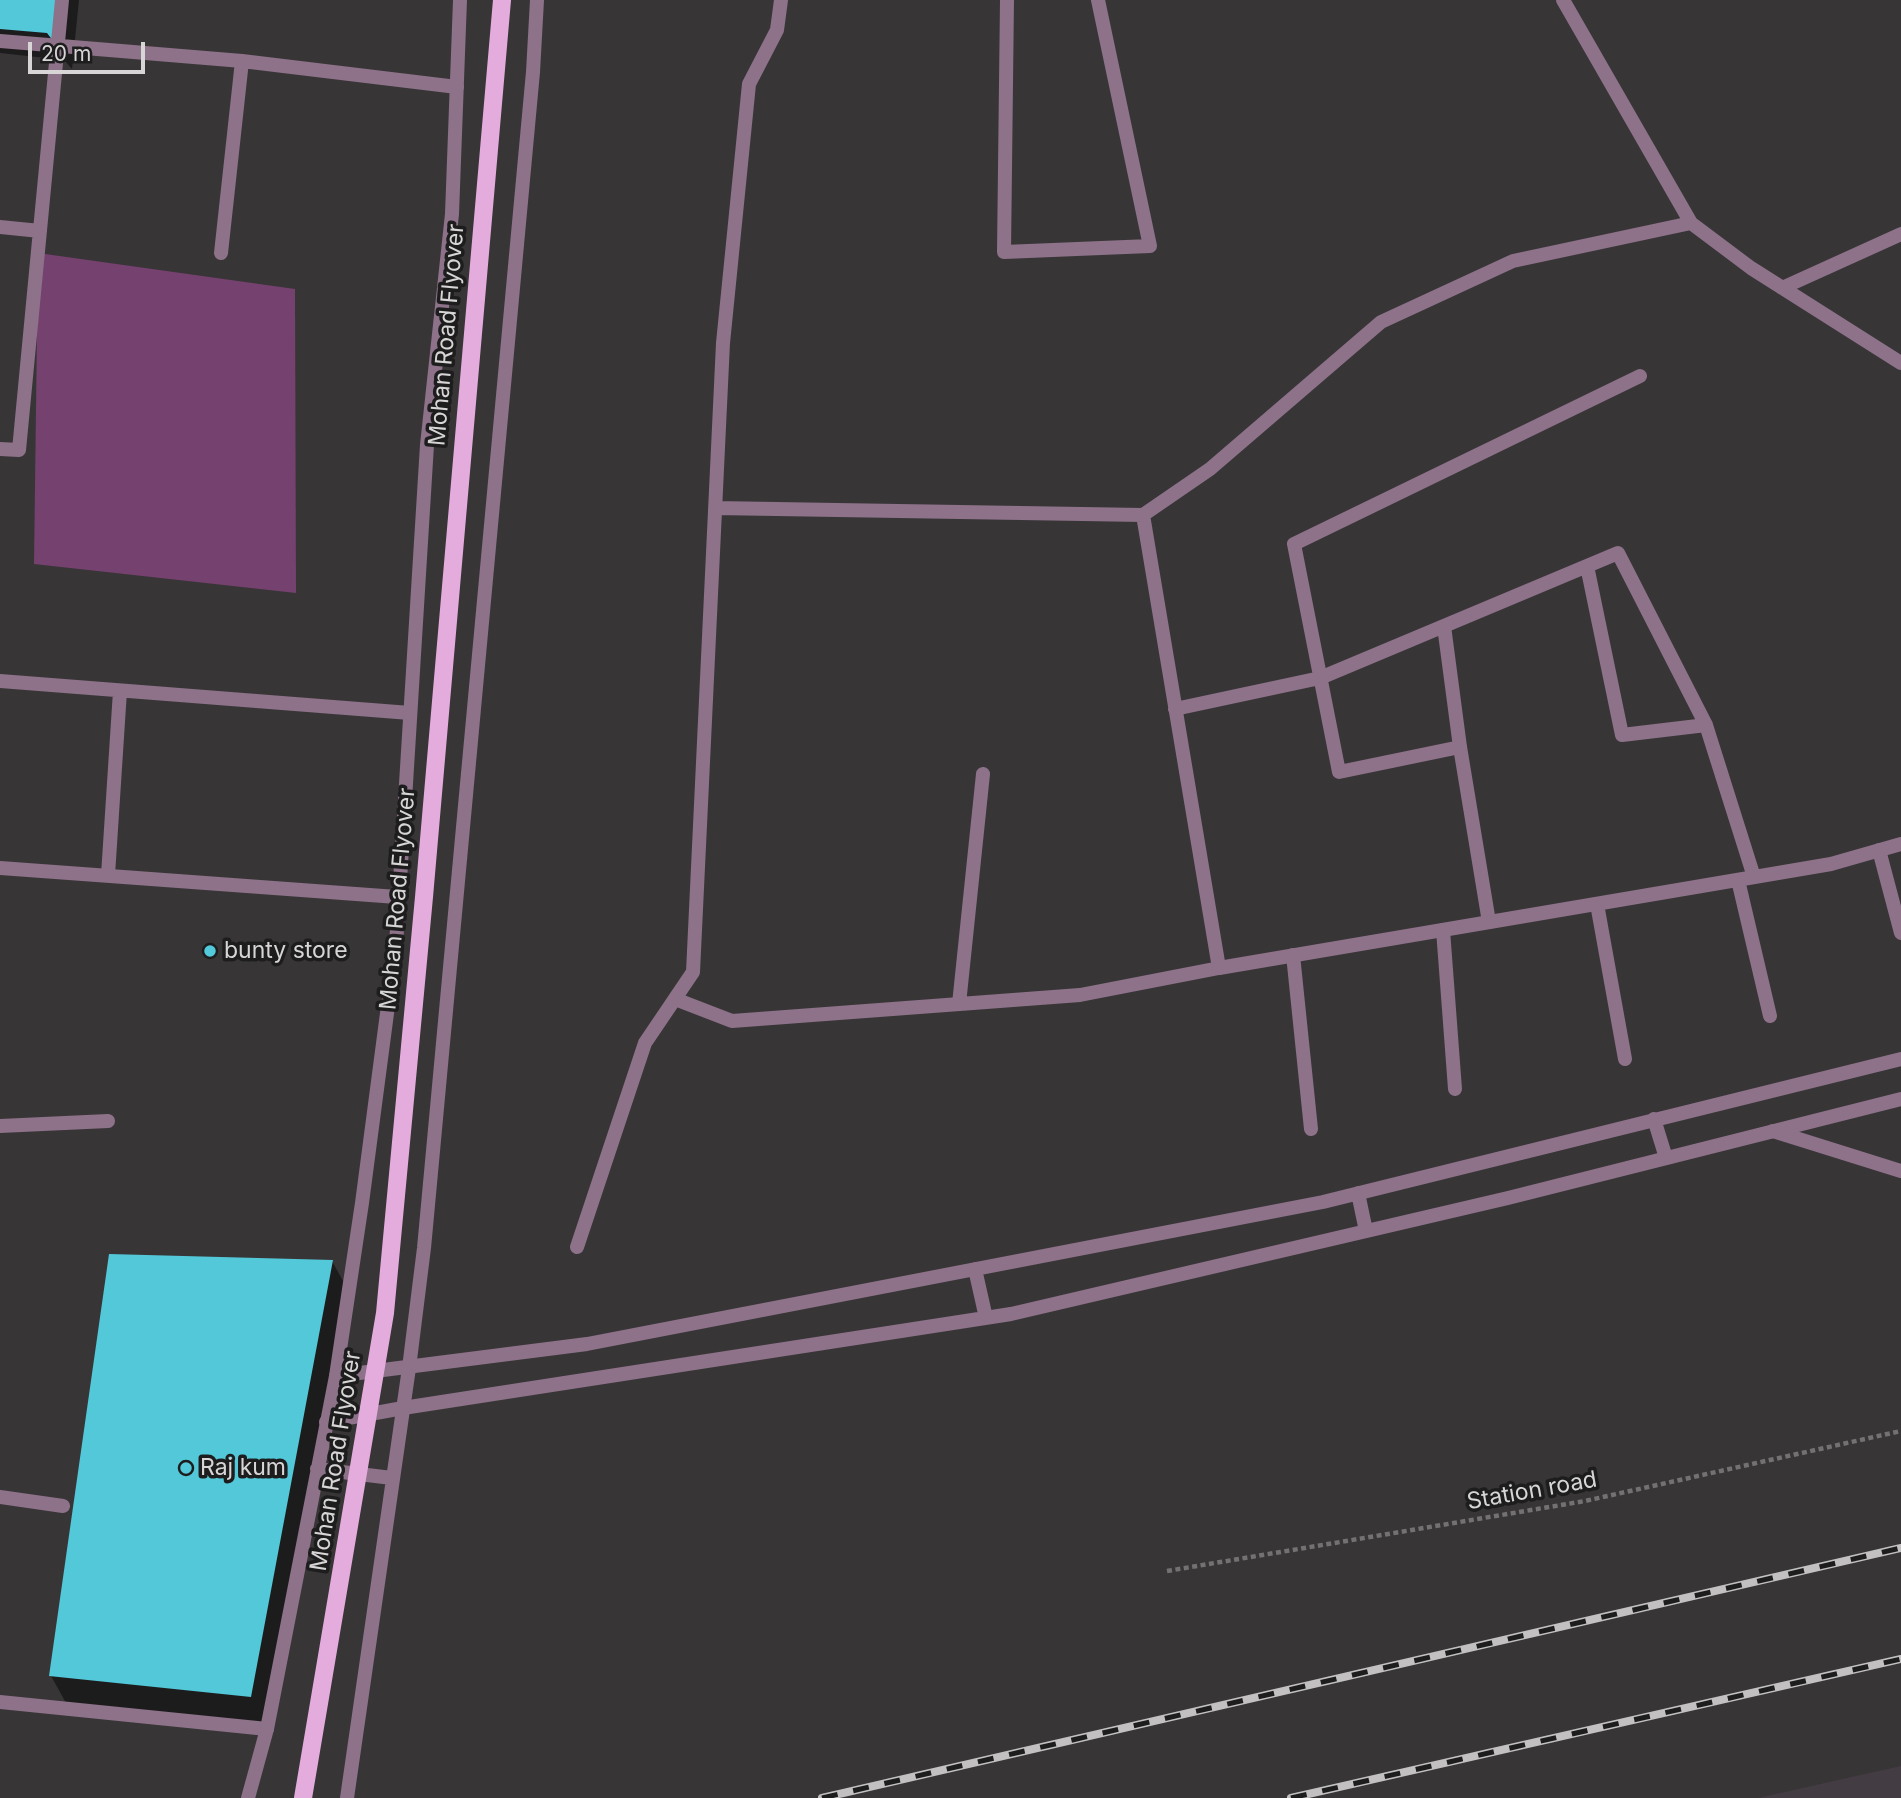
<!DOCTYPE html>
<style>
body{margin:0}
#map{position:relative;width:1901px;height:1798px;overflow:hidden;background:#383537;font-family:Inter,sans-serif}
canvas{display:block}
.scale{position:absolute;left:28px;top:42px;width:117px;height:32px;box-sizing:border-box;border:4px solid #d7d5d6;border-top:0;padding-left:9px;font-size:21px;line-height:24px;white-space:nowrap;color:#d7d5d6;-webkit-text-stroke:5px #1e1d1e;paint-order:stroke}
</style>
<div id="map">
<canvas width="1901" height="1798"></canvas>
<div class="scale">20 m</div>
</div>
<script>
const c = document.querySelector('canvas').getContext('2d');
c.lineJoin = 'round';
function paint(path, color) { c.fillStyle = color; c.fill(path, 'evenodd'); }
function stroke(path, color, width, dash) { c.strokeStyle = color; c.lineWidth = width; c.lineCap = dash ? 'butt' : 'round'; c.setLineDash(dash || []); c.stroke(path); }
function drawText(font, color, halo, rows, align = 'center') {
  c.font = font + ' Inter,sans-serif'; c.lineWidth = 7; c.setLineDash([]); c.textBaseline = 'middle'; c.strokeStyle = halo; c.fillStyle = color; for (const [text, x, y, turn = 0] of rows) {
    c.save(); c.translate(x, y); c.rotate((+turn || 0) * Math.PI / 180); c.textAlign = isNaN(turn) ? turn : align; if (halo) c.strokeText(text, 0, 0); c.fillText(text, 0, 0); c.restore();
  }
}
paint(new Path2D(`
 M1901,1766v32h-143z`), '#443c43');
paint(new Path2D(`
 M38,253l257,36 1,304 -262,-29z`), '#75416f');
paint(new Path2D(`
 M0,0h79l-7,69 -8,-9 -64,-7z
 M332,1261l15,27 -81,435 -200,-20 -15,-27z`), '#0007');
paint(new Path2D(`
 M0,0h62l-5,46 -10,-13 -47,-4z
 M109,1254l224,6 -82,437 -202,-21z`), '#52c8d9');
stroke(new Path2D(`
 M1167,1571l418,-70 316,-70`), '#747173', 4.5, [5, 3.5]);
stroke(new Path2D(`
 M1007,0l-3,252 146,-6 -52,-246
 M1563,0l128,223 60,45 150,95
 M0,41l242,20 215,26
 M0,227l40,4
 M221,253l21,-192
 M1782,288l119,-54
 M0,449l19,1 43,-450
 M715,508l428,7 67,-46 171,-147 132,-61 178,-38
 M1587,566l35,169 84,-10
 M1444,626l16,121 29,175
 M0,681l410,32
 M1175,709l145,-31 298,-125 88,172 48,152
 M1460,747l-121,25 -45,-228 346,-168
 M1879,850l22,83
 M108,875l12,-184
 M1738,880l32,136
 M1597,904l28,155
 M1443,930l12,159
 M1293,955l18,174
 M675,999l57,22 348,-26 139,-27 -76,-453
 M959,1004l24,-230
 M0,1126l108,-5
 M1773,1131l128,40
 M577,1247l68,-204 48,-71 30,-629 26,-259 28,-54 4,-30
 M0,1497l63,9
 M0,1702l267,27`), '#8d7289', 14);
stroke(new Path2D(`
 M0,868l397,29
 M1219,968l612,-104 70,-20
 M1654,1119l12,39
 M1358,1193l8,38
 M975,1269l11,49
 M336,1376l251,-32 736,-142 578,-143
 M326,1422l77,-14 608,-94 497,-116 393,-99`), '#8d7289', 14);
stroke(new Path2D(`
 M317,1469l75,9
 M248,1798l19,-69 69,-353 26,-173 34,-258 31,-500 25,-231 8,-214
 M347,1798l62,-430 15,-120 109,-1176 4,-72`), '#8d7289', 14);
const rail = new Path2D(`
 M822,1798l1079,-250
 M1291,1798l610,-139`);
stroke(rail, '#c2c0c1', 8);
stroke(rail, '#1e1d1e', 5, [16]);
stroke(new Path2D(`
 M303,1798l82,-485 39,-416 78,-897`), '#e4acdd', 18);
for (const [x, y, r, color] of [
 [210,951,7,"#53cadc"],
 [186,1468,7,"#53cadc"]
]) { const dot = new Path2D(); dot.arc(x, y, r, 0, 2 * Math.PI); c.fillStyle = color; c.fill(dot); stroke(dot, '#1e1d1e', 2.5); }
drawText('23px', '#d7d5d6', '#1e1d1e', [
 ["Mohan Road Flyover",447,335,-85],
 ["Mohan Road Flyover",398,899,-85],
 ["Mohan Road Flyover",336,1461,-81],
 ["Station road",1532,1491,-10]
]);
drawText('23px', '#d7d5d6', '#1e1d1e', [
 ["bunty store",224,951],
 ["Raj kum",200,1468]
], 'left');
</script>
